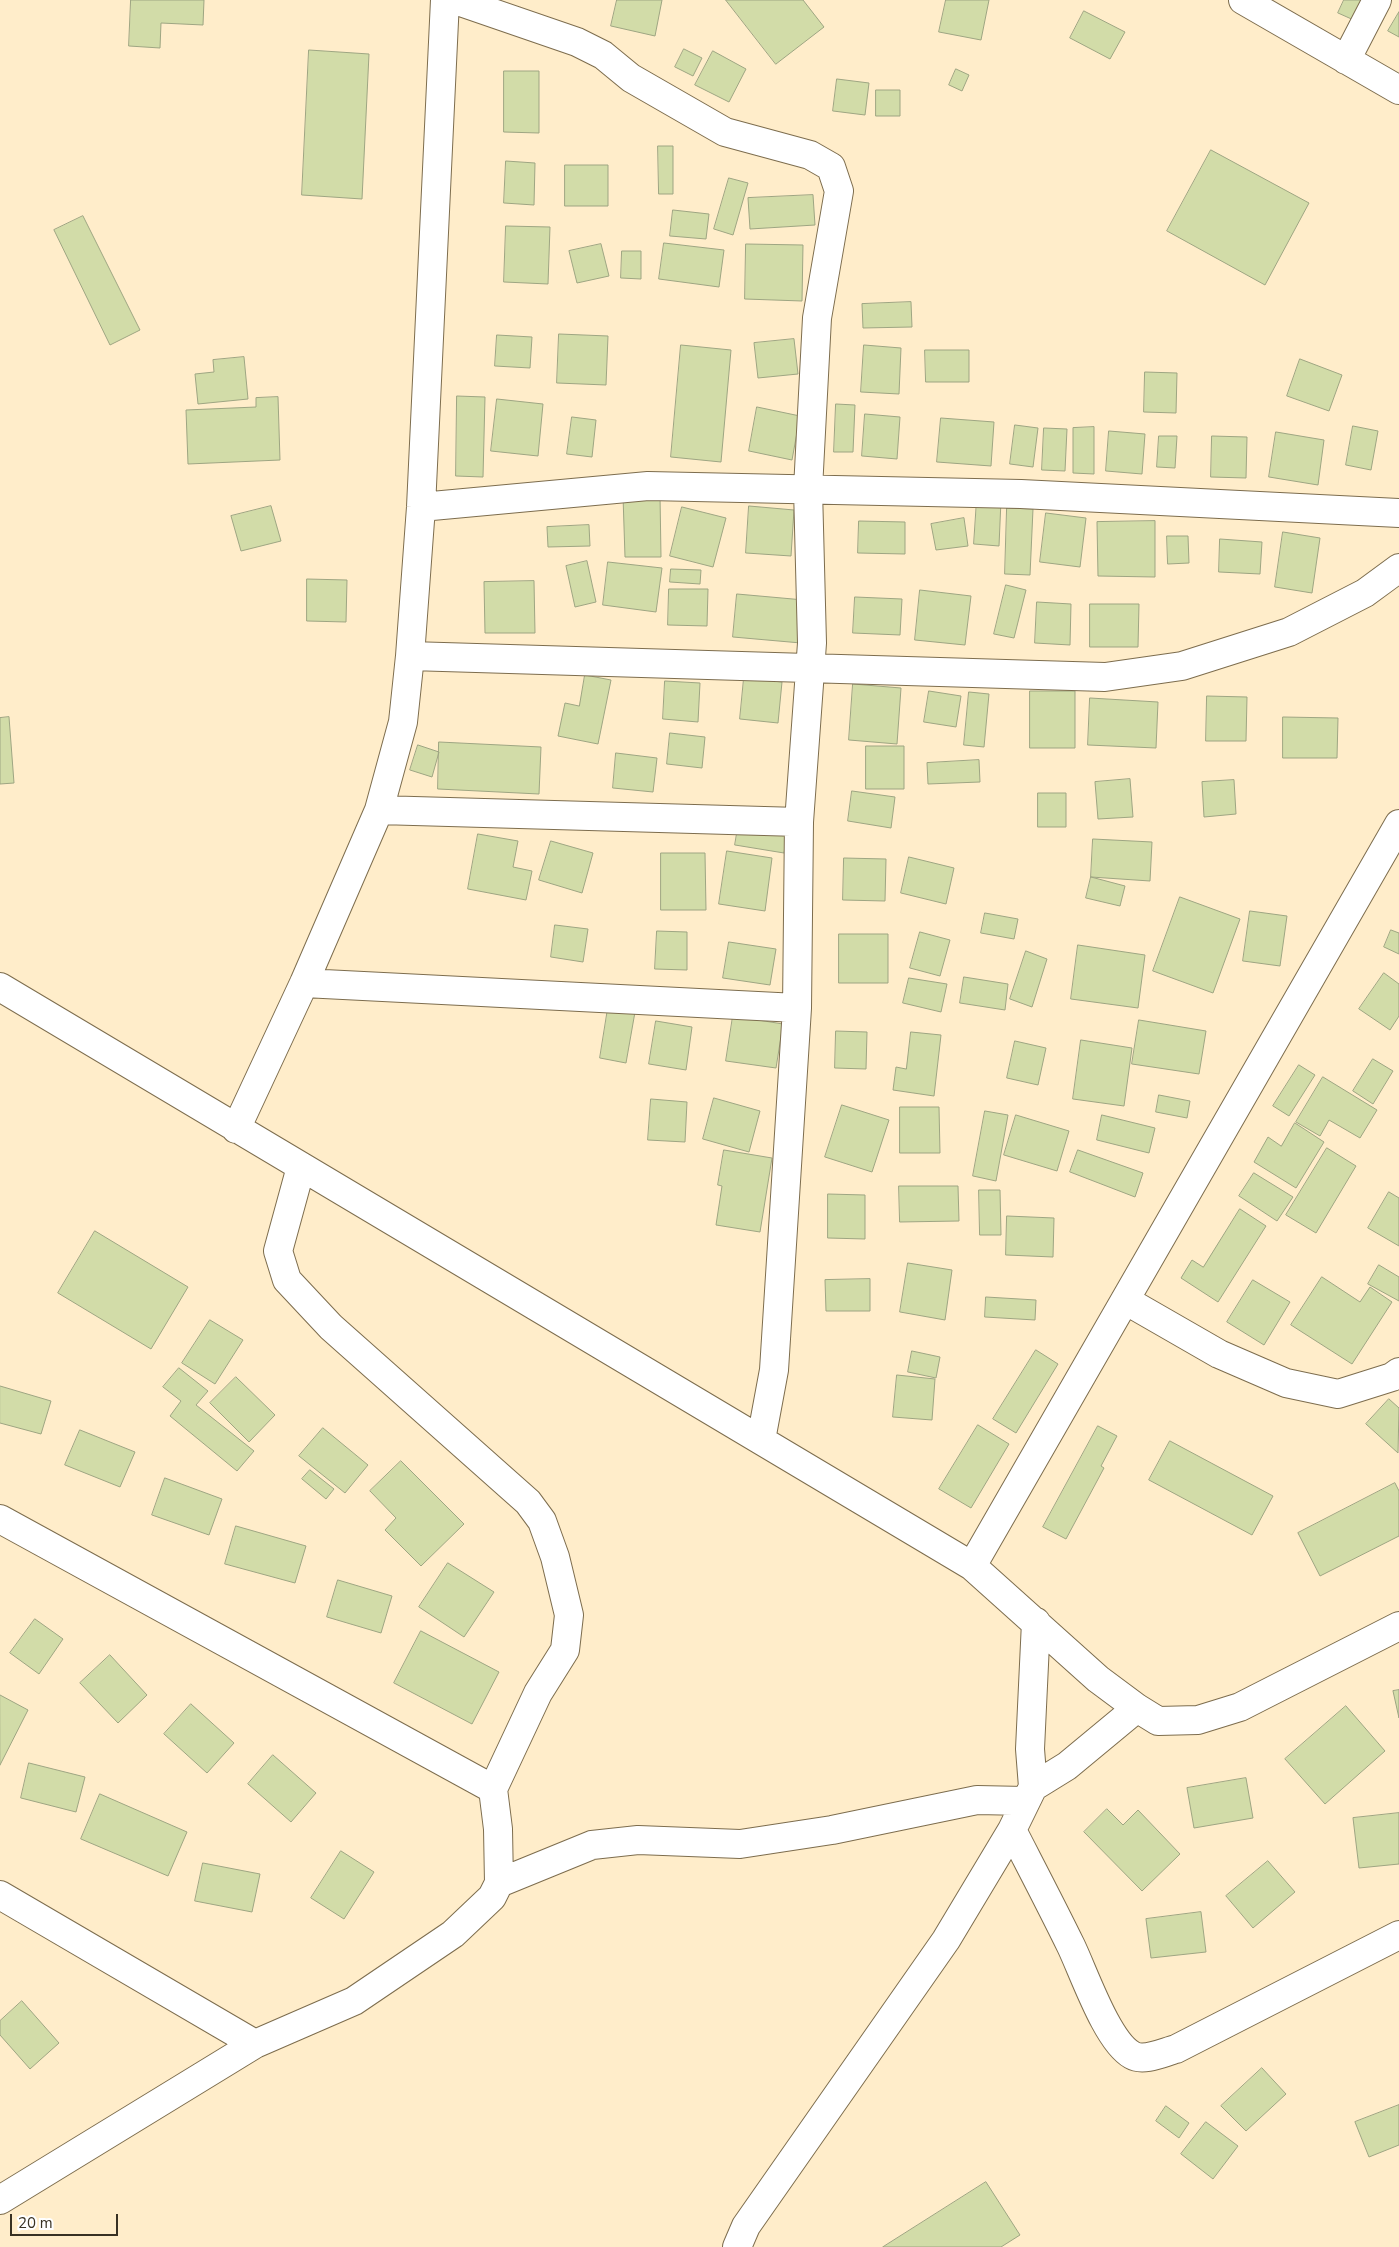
<!DOCTYPE html>
<style>
body{margin:0}
#map{position:relative;width:1399px;height:2247px;overflow:hidden;background:#ffedca;font-family:"Nunito Sans",sans-serif}
canvas{display:block}
.scale{position:absolute;left:10px;top:2214px;width:108px;height:22px;box-sizing:border-box;border:2px solid #383123;border-top:0;padding-left:6px;font-size:15px;line-height:18px;white-space:nowrap;color:#383123;-webkit-text-stroke:4px #fff;paint-order:stroke}
</style>
<div id="map">
<canvas width="1399" height="2247"></canvas>
<div class="scale">20 m</div>
</div>
<script>
const c = document.querySelector('canvas').getContext('2d');
c.lineJoin = 'round';
function paint(path, color) { c.fillStyle = color; c.fill(path, 'evenodd'); }
function stroke(path, color, width, dash) { c.strokeStyle = color; c.lineWidth = width; c.lineCap = dash ? 'butt' : 'round'; c.setLineDash(dash || []); c.stroke(path); }
const building = new Path2D(`
 M131,0h73l-1,25 -42,-2 -1,25 -31,-2z
 M617,0h45l-7,36 -44,-10z
 M726,0h77l21,27 -48,37z
 M946,0h43l-8,40 -42,-8z
 M1344,0h22l-10,21 -18,-8z
 M1084,11l41,21 -15,27 -40,-21z
 M1399,12v25l-11,-6z
 M684,49l18,9 -9,18 -18,-9z
 M309,50l60,4 -7,145 -60,-4z
 M713,51l33,18 -17,33 -34,-17z
 M956,69l13,6 -7,16 -13,-6z
 M504,71h35v62l-35,-1z
 M837,79l32,4 -4,32 -32,-4z
 M876,90h24v26h-24z
 M658,146h15v48h-14z
 M1211,150l98,53 -44,82 -98,-54z
 M506,161l29,2 -1,42 -30,-2z
 M565,165h43v41h-43z
 M729,178l19,5 -15,52 -19,-6z
 M813,195l2,30 -65,4 -2,-31z
 M673,210l36,4 -3,25 -36,-3z
 M83,216l57,114 -30,15 -56,-115z
 M506,226l44,1 -2,57 -44,-2z
 M664,243l60,7 -5,37 -60,-8z
 M601,244l8,32 -32,7 -8,-32z
 M746,244l57,1 -1,56 -57,-2z
 M622,251h19v28l-20,-1z
 M911,302l1,25 -49,1 -1,-24z
 M559,334l49,2 -2,49 -49,-2z
 M497,335l35,2 -2,31 -35,-2z
 M794,339l4,35 -40,4 -4,-35z
 M681,345l50,5 -10,112 -50,-5z
 M864,345l37,3 -2,46 -38,-2z
 M925,350h44v32h-43z
 M244,357l4,42 -50,5 -3,-30 19,-2 -1,-12z
 M1300,359l42,16 -13,36 -42,-15z
 M1145,372l32,1 -1,40 -32,-1z
 M457,396l28,1 -2,80 -27,-1z
 M278,397l2,63 -92,4 -2,-54 70,-3v-9z
 M497,399l46,5 -5,52 -47,-5z
 M836,404l19,1 -2,47h-19z
 M757,407l43,9 -8,44 -43,-9z
 M865,414l35,3 -3,42 -35,-3z
 M572,417l24,3 -4,37 -25,-3z
 M941,418l53,4 -3,44 -54,-4z
 M1015,425l23,3 -5,39 -23,-3z
 M1353,426l25,5 -7,39 -25,-5z
 M1094,427v47l-21,-1v-45z
 M1044,428l23,1 -2,42 -23,-1z
 M1109,431l36,3 -3,40 -36,-3z
 M1276,432l48,8 -6,45 -49,-8z
 M1159,436h18l-2,32 -18,-1z
 M1212,436l35,1 -1,41 -35,-1z
 M660,495l1,62h-36l-2,-61z
 M977,499l24,1 -2,46 -25,-2z
 M271,506l10,35 -40,10 -10,-35z
 M749,506l45,4 -3,46 -45,-3z
 M682,507l44,11 -13,49 -43,-11z
 M1007,508l26,1 -3,66 -25,-1z
 M1046,513l40,5 -6,49 -40,-5z
 M964,518l4,28 -32,4 -5,-26z
 M859,521l46,1v32l-47,-1z
 M1155,521v56l-57,-1 -1,-54z
 M589,525l1,21 -42,1 -1,-20z
 M1283,532l37,6 -8,55 -37,-6z
 M1167,536h21l1,27 -21,1z
 M1220,539l42,3 -2,32 -41,-2z
 M587,561l9,41 -21,5 -9,-41z
 M608,562l54,6 -6,44 -53,-7z
 M671,569l30,1 -1,14 -30,-2z
 M307,579l40,1 -1,42 -39,-1z
 M534,581l1,52h-50l-1,-51z
 M1006,585l20,5 -12,48 -20,-4z
 M669,589h39l-1,37 -39,-1z
 M920,590l51,6 -6,49 -50,-5z
 M737,594l67,6 -3,43 -68,-6z
 M855,597l47,2 -2,36 -47,-2z
 M1037,602l34,2 -1,41 -35,-2z
 M1090,604h49l-1,43h-48z
 M585,675l26,5 -13,64 -40,-8 7,-33 14,3z
 M744,678l38,4 -4,41 -38,-4z
 M665,681l35,2 -2,39 -35,-3z
 M853,684l48,4 -4,56 -48,-4z
 M929,691l32,5 -5,31 -32,-5z
 M1030,691h45v57h-45z
 M969,692l20,2 -5,53 -20,-2z
 M1207,696l40,1 -1,44h-40z
 M1090,698l68,4 -2,46 -68,-3z
 M9,717l5,66 -14,1v-66z
 M1283,717l55,1 -1,40h-54z
 M670,733l35,4 -3,31 -35,-4z
 M439,742l102,5 -2,47 -101,-5z
 M418,745l21,7 -7,25 -22,-7z
 M866,746h38v43h-38z
 M616,753l41,5 -4,34 -40,-4z
 M979,760l1,22 -52,2 -1,-21z
 M1130,779l3,38 -35,2 -3,-37z
 M1234,780l2,34 -32,3 -2,-35z
 M852,791l43,6 -4,31 -43,-7z
 M1038,793h28v34h-28z
 M740,816l49,9 -5,28 -49,-8z
 M478,834l40,7 -5,26 19,4 -6,29 -58,-11z
 M1093,839l59,3 -2,39 -59,-4z
 M551,841l42,12 -11,40 -43,-13z
 M727,851l45,7 -7,53 -46,-7z
 M661,853h44l1,57h-45z
 M909,857l45,11 -8,36 -45,-11z
 M844,858l42,1 -1,42 -42,-1z
 M1091,877l34,9 -5,20 -34,-8z
 M1180,897l60,22 -27,74 -60,-22z
 M1250,911l37,5 -7,50 -37,-5z
 M985,913l33,6 -4,20 -33,-6z
 M555,925l33,4 -5,33 -32,-5z
 M1391,930l8,3v21l-15,-7z
 M657,931l30,1v38l-32,-1z
 M920,932l30,8 -10,36 -30,-8z
 M839,934h49v49h-49z
 M729,942l47,7 -6,36 -47,-7z
 M1078,945l67,10 -7,53 -67,-9z
 M1026,951l21,8 -15,48 -22,-8z
 M1384,973l15,11v32l-9,14 -31,-21z
 M964,977l44,7 -3,26 -45,-7z
 M909,978l38,6 -6,28 -38,-9z
 M608,1008l27,4 -9,51 -26,-5z
 M733,1016l50,8 -7,44 -50,-7z
 M1139,1020l67,11 -7,43 -67,-10z
 M656,1021l36,6 -6,43 -37,-6z
 M836,1031l31,1 -1,37 -31,-1z
 M911,1032l30,3 -7,61 -41,-6 3,-23 10,2z
 M1081,1040l51,8 -8,58 -51,-7z
 M1015,1041l31,7 -8,37 -31,-7z
 M1373,1059l20,12 -20,33 -20,-13z
 M1299,1065l16,10 -26,41 -16,-10z
 M1323,1077l54,33 -17,28 -31,-18 -9,16 -24,-14z
 M1159,1095l31,6 -3,17 -31,-6z
 M714,1098l46,13 -11,41 -46,-13z
 M651,1099l36,3 -2,40 -37,-2z
 M842,1105l47,15 -17,52 -47,-15z
 M900,1107h39l1,46h-40z
 M985,1111l23,4 -12,66 -23,-5z
 M1016,1115l53,16 -12,40 -53,-16z
 M1102,1115l53,13 -6,25 -52,-13z
 M1295,1123l29,19 -28,46 -42,-26 14,-25 13,9z
 M1327,1148l29,18 -40,67 -30,-18z
 M724,1150l48,8 -12,74 -44,-7 6,-39 -4,-1z
 M1078,1150l65,23 -8,24 -65,-25z
 M1254,1173l39,24 -16,24 -38,-25z
 M899,1186h59l1,35 -59,1z
 M979,1190h21l1,45h-21z
 M1389,1192l10,6v48l-31,-18z
 M828,1194l37,1v44l-37,-1z
 M1240,1209l26,17 -48,76 -37,-24 11,-18 11,7z
 M1007,1216l47,2 -1,39 -47,-2z
 M95,1231l93,56 -37,62 -93,-56z
 M908,1263l44,7 -7,50 -45,-8z
 M1379,1265l20,12v24l-31,-17z
 M1322,1277l38,25 10,-15 22,15 -40,62 -61,-39z
 M870,1279v32h-44l-1,-31z
 M1253,1280l37,22 -26,43 -37,-23z
 M986,1297l50,3 -1,20 -50,-3z
 M210,1320l33,20 -28,44 -33,-21z
 M1036,1350l22,14 -42,69 -23,-14z
 M912,1351l28,6 -4,21 -28,-6z
 M179,1368l29,23 -12,14 58,46 -17,20 -67,-55 11,-15 -18,-14z
 M897,1375l38,4 -3,41 -39,-3z
 M236,1377l39,38 -26,27 -39,-39z
 M0,1386l51,15 -10,33 -41,-11z
 M1389,1399l10,9 -1,45 -32,-29z
 M978,1425l31,19 -38,64 -32,-19z
 M1098,1426l19,10 -16,30 3,2 -38,71 -23,-12z
 M323,1428l45,37 -23,28 -46,-37z
 M80,1430l55,22 -15,35 -55,-22z
 M1170,1441l103,55 -21,39 -103,-55z
 M401,1461l63,63 -43,42 -36,-36 11,-12 -26,-27z
 M310,1470l24,19 -8,10 -24,-20z
 M165,1478l57,21 -13,36 -57,-20z
 M1395,1483l4,8v45l-79,40 -22,-43z
 M236,1526l70,20 -11,37 -70,-19z
 M448,1563l46,29 -30,45 -45,-30z
 M338,1580l54,16 -11,37 -54,-16z
 M35,1619l28,20 -24,35 -29,-21z
 M421,1631l78,41 -27,52 -78,-41z
 M110,1655l37,40 -29,28 -38,-40z
 M1399,1690v28l-6,-27z
 M0,1695l28,15 -28,55z
 M191,1704l43,39 -27,30 -43,-39z
 M1346,1706l39,45 -60,53 -40,-45z
 M273,1755l43,38 -25,29 -43,-38z
 M29,1763l56,14 -9,35 -55,-14z
 M1246,1778l7,40 -59,10 -7,-40z
 M100,1794l87,38 -19,44 -87,-37z
 M1107,1809l16,16 15,-15 42,44 -38,37 -58,-59z
 M1399,1813v51l-40,4 -6,-50z
 M341,1851l33,21 -30,47 -33,-21z
 M1268,1861l27,31 -42,36 -27,-32z
 M203,1863l57,11 -8,38 -57,-11z
 M1201,1912l5,40 -55,6 -5,-39z
 M22,2001l37,42 -29,26 -30,-34v-14z
 M1262,2068l24,26 -40,37 -25,-25z
 M1399,2105v40l-30,12 -14,-35z
 M1166,2106l23,17 -10,15 -23,-17z
 M1206,2122l32,24 -25,33 -32,-25z
 M986,2182l34,53 -19,12h-118z`);
paint(building, '#d2dca8');
stroke(building, '#9ea582', 1);
const minor = new Path2D(`
 M455,0l122,42 26,13 28,23 94,54 85,23 21,12 8,24 -22,127 -9,171 4,154 -13,179 -2,186 -23,362 -13,70
 M1243,0l156,90
 M1346,60l31,-60
 M421,507l227,-21 373,8 378,19
 M410,656l695,21 77,-11 107,-34 76,-39 34,-25
 M379,810l420,12
 M304,983l493,25
 M0,987l972,579 126,113 39,29 21,13 40,-1 42,-13 159,-81
 M236,1129l68,-146 75,-173 24,-88 7,-66 11,-149 24,-507
 M1125,1300l94,54 67,29 52,11 54,-17 7,-5
 M0,1519l493,270
 M972,1566l427,-742
 M1033,1787l-3,-38 6,-127
 M1012,1830c20,39 40,77 59,116 13,27 36,95 61,109 12,7 32,-3 44,-6l223,-114
 M499,1883l93,-38 46,-5 102,4 92,-14 145,-30 48,1
 M0,1895l255,149
 M0,2200l255,-156 99,-43 99,-67 39,-37 7,-14 -1,-54 -5,-40 45,-96 27,-43 4,-35 -14,-58 -13,-36 -14,-19 -197,-175 -44,-47 -9,-29 23,-84
 M737,2247l9,-21 200,-286 66,-110 21,-43 34,-21 70,-58`);
stroke(minor, '#7d6d4e', 30);
stroke(minor, '#fff', 28);
</script>
